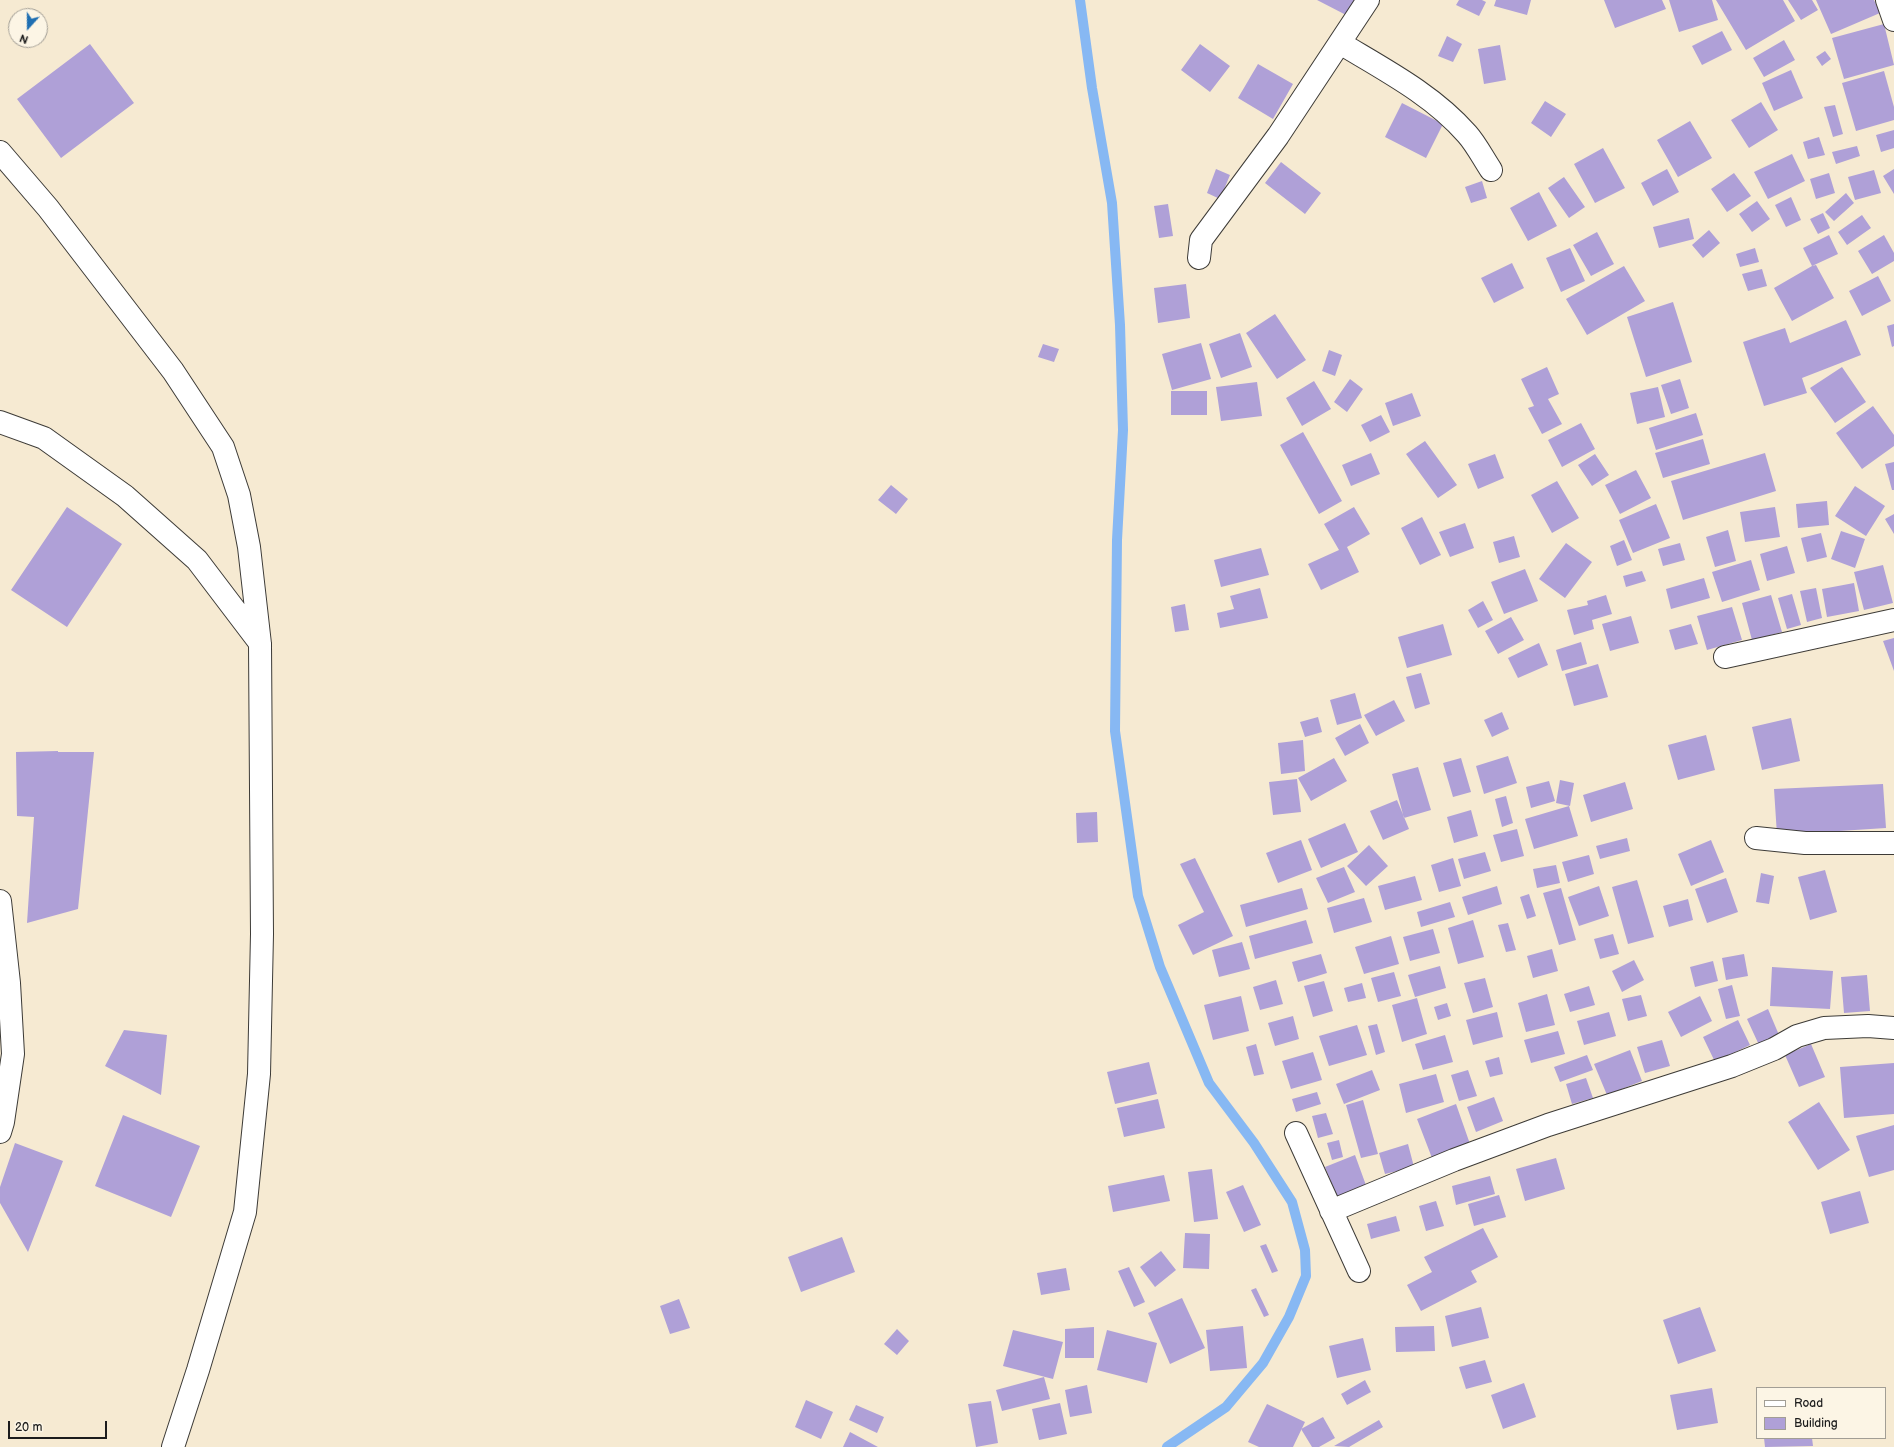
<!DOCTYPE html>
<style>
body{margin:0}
#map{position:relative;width:1894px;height:1447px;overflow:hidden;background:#f6ead2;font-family:"Balsamiq Sans",sans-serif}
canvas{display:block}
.legend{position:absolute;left:1756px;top:1387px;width:130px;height:52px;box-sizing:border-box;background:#fcf5e5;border:1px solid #a29e95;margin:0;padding:5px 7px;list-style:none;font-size:12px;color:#1c1c1c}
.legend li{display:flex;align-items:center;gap:8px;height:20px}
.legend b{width:20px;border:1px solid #a29e95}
.north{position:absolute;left:8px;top:8px;width:40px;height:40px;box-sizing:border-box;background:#fcf5e5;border:1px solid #a29e95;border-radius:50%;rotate:201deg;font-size:11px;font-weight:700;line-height:16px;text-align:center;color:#1c1c1c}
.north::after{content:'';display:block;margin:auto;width:14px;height:18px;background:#1f6fb2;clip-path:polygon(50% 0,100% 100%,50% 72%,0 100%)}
.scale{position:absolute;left:8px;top:1421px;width:99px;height:18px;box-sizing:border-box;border:2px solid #1c1c1c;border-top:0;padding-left:5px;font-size:12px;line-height:14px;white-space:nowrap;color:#1c1c1c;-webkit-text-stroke:3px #fcf5e5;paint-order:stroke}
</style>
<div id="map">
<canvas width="1894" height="1447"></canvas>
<ul class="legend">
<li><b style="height:5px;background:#fff"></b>Road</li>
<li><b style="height:11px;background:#afa0d7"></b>Building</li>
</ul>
<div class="north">N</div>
<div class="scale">20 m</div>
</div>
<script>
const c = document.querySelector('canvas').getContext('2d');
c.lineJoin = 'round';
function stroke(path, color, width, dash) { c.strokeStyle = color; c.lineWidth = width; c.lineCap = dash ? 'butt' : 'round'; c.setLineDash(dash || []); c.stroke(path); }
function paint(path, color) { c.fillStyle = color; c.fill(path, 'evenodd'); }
stroke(new Path2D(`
 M1080,0l12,88 20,115 8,122 3,105 -6,110 -2,191 23,165 22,71 49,116 45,60 38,59 13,48 1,26 -17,41 -26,46 -37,44 -59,40`), '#87b8f3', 10);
paint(new Path2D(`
 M1317,0h40l-9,16z
 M1459,0h23l4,2 -7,14 -23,-11z
 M1496,0h35l-4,15 -33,-9z
 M1604,0h58l4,9 -51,19z
 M1669,0h43l6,20 -39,12z
 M1716,0h67l12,21 -49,29z
 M1788,0h24l6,10 -17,10z
 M1816,0h58l6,13 -49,21z
 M1884,24l10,41 -50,14 -12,-41z
 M1722,31l10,19 -30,15 -10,-19z
 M1447,36l15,8 -9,18 -15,-6z
 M1784,40l11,20 -31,17 -11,-19z
 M90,44l44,59 -73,55 -44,-59z
 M1200,44l30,22 -20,26 -29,-22z
 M1500,45l6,35 -22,4 -6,-35z
 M1825,51l6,8 -9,7 -6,-9z
 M1258,64l35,20 -20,35 -35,-21z
 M1791,70l12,28 -29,13 -12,-28z
 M1884,71l10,36v13l-38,11 -14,-48z
 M1545,101l21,13 -15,23 -20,-14z
 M1761,102l17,28 -29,18 -18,-28z
 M1402,103l41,21 -17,34 -41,-21z
 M1835,105l8,29 -10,3 -9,-30z
 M1690,121l22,37 -34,19 -21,-37z
 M1894,130v18l-13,4 -5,-17z
 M1819,137l6,18 -17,4 -5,-17z
 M1857,146l3,10 -24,8 -4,-12z
 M1603,148l22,40 -30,15 -21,-39z
 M1792,154l13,27 -37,18 -14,-27z
 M1281,162l40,31 -16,21 -40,-31z
 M1216,169l14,6 -10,24 -13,-6z
 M1667,169l12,23 -26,14 -12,-23z
 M1894,169v25l-11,-18z
 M1874,170l7,23 -26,7 -7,-23z
 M1734,173l17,23 -24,16 -16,-23z
 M1829,173l6,20 -19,6 -6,-20z
 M1564,177l21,30 -16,11 -21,-30z
 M1482,181l5,17 -16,5 -6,-16z
 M1539,192l18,34 -29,15 -18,-33z
 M1846,193l8,10 -20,18 -9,-9z
 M1791,197l10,23 -15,7 -11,-22z
 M1757,201l13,18 -18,13 -13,-18z
 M1168,204l5,32 -14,2 -5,-32z
 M1823,213l7,15 -12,6 -8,-15z
 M1862,215l9,13 -24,17 -9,-13z
 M1689,218l5,21 -35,9 -6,-21z
 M1709,230l11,13 -17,15 -11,-13z
 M1597,232l17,32 -23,12 -18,-31z
 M1829,235l9,19 -26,12 4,-1 18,33 -42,23 -18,-33 38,-22 -9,-18z
 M1884,235l10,18v8l-22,13 -14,-23z
 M1570,248l15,33 -24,11 -15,-34z
 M1755,248l4,14 -19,5 -4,-13z
 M1512,263l12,25 -30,15 -13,-25z
 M1624,266l21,35 -58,34 -21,-36z
 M1762,269l5,17 -19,5 -6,-17z
 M1878,276l13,25 -29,15 -13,-25z
 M1186,284l4,34 -32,5 -4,-35z
 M1673,302l19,60 -46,15 -19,-60z
 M1275,314l31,46 -29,19 -31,-46z
 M1846,320l15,35 -59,23 5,15 -43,13 -21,-64 42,-14 5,15z
 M1894,324v22l-2,1 -5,-21z
 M1240,333l12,34 -31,11 -12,-34z
 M1201,343l10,36 -39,11 -10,-36z
 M1043,344l16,5 -5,13 -16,-5z
 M1329,350l13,5 -7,21 -13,-5z
 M1547,367l12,27 -11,5 14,25 -20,10 -14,-26 6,-2 -13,-27z
 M1842,367l24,35 -31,21 -25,-35z
 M1350,379l13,10 -16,23 -13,-10z
 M1680,379l9,29 -18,6 -10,-29z
 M1314,381l17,28 -29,17 -16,-28z
 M1257,382l5,34 -41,5 -5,-34z
 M1658,387l7,30 -28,7 -7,-31z
 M1171,391h36v24h-36z
 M1412,393l9,23 -28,10 -8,-23z
 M1873,406l21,29v11l-32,23 -26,-36z
 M1696,413l7,22 -47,15 -7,-22z
 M1381,415l9,17 -20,10 -9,-17z
 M1581,423l14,26 -33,18 -14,-27z
 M1303,432l39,69 -23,13 -39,-69z
 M1703,439l7,25 -47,14 -8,-25z
 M1425,441l32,44 -19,13 -32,-44z
 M1371,453l9,21 -29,12 -9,-21z
 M1765,453l11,38 -93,29 -12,-39z
 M1495,454l9,24 -26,11 -10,-25z
 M1595,454l14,21 -17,11 -14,-21z
 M1894,462v28h-2l-7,-26z
 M1636,470l15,28 -31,16 -15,-29z
 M1557,481l22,37 -27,15 -21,-38z
 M891,485l17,14 -12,15 -18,-14z
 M1855,486l30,20 -19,30 -31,-20z
 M1827,501l2,24 -31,3 -2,-24z
 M1656,504l14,34 -37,15 -14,-33z
 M67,507l55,37 -55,83 -56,-37z
 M1354,507l16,27 -23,13 12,25 -38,18 -13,-26 31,-14 -15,-26z
 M1775,507l5,30 -35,5 -5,-30z
 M1894,514v20l-9,-15z
 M1422,517l19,38 -21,10 -19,-37z
 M1465,523l9,25 -24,9 -11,-25z
 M1728,530l8,31 -21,6 -9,-30z
 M1841,531l24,8 -10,29 -24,-9z
 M1821,533l6,24 -20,5 -6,-24z
 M1514,536l6,21 -21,6 -6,-21z
 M1624,540l8,20 -15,6 -7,-20z
 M1566,543l26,19 -27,36 -26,-19z
 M1680,543l5,17 -22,6 -5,-17z
 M1787,546l8,27 -28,8 -7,-27z
 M1261,548l8,27 -48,12 -7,-27z
 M1751,560l9,30 -38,12 -10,-30z
 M1883,565l10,38 -29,7 -10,-38z
 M1525,569l13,32 -34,13 -13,-32z
 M1642,571l4,10 -20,6 -3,-11z
 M1704,578l6,20 -39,11 -5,-20z
 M1854,583l5,28 -32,6 -5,-28z
 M1260,588l8,30 -48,10 -3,-15 17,-4 -4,-13z
 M1816,588l6,30 -15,4 -7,-31z
 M1792,594l9,31 -14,4 -9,-31z
 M1606,595l6,19 -20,6 2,9 -20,6 -7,-25 21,-5 -1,-4z
 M1771,595l11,37 -30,8 -10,-37z
 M1483,601l10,19 -15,8 -10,-18z
 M1185,604l4,26 -14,2 -4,-25z
 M1732,607l10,33 -35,10 -10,-34z
 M1631,616l8,27 -29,8 -8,-27z
 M1511,617l13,23 -26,14 -13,-23z
 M1443,624l9,31 -45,13 -9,-31z
 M1691,624l7,20 -23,6 -6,-20z
 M1894,638v33l-11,-30z
 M1581,642l6,22 -25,7 -6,-21z
 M1539,643l9,22 -30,13 -10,-20z
 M1598,664l10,33 -34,9 -9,-32z
 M1421,673l9,31 -15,5 -9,-32z
 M1355,693l7,25 -25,7 -7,-25z
 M1394,700l11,21 -29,15 -12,-21z
 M1502,712l7,17 -17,8 -8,-17z
 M1318,717l4,15 -17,5 -5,-15z
 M1791,718l9,43 -38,9 -10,-43z
 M1360,724l9,19 -24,13 -10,-18z
 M1706,735l9,35 -37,10 -10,-35z
 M1303,740l2,31 -24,3 -3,-31z
 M58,751v1h36l-16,157 -51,14 7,-106 -17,-1 -1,-64z
 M1508,756l9,27 -33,11 -8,-28z
 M1334,758l13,23 -36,20 -13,-23z
 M1461,758l10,34 -18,5 -10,-34z
 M1418,767l13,43 -27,8 -12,-44z
 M1297,779l4,33 -28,3 -4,-33z
 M1560,780l14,3 -4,23 -14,-3z
 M1549,781l6,20 -24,7 -5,-21z
 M1625,782l8,27 -42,13 -8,-27z
 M1883,784l3,44 -109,7 -3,-46z
 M1506,796l7,27 -11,4 -7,-28z
 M1397,800l12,29 -26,11 -13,-29z
 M1569,806l9,30 -44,13 -9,-30z
 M1471,810l7,26 -24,7 -7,-26z
 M1097,812l1,30 -21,1 -1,-30z
 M1345,823l13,29 -37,16 -13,-29z
 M1517,829l7,27 -23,6 -8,-27z
 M1627,838l3,13 -30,8 -4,-13z
 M1301,840l11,30 -34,13 -12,-30z
 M1711,840l13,32 -33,14 -13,-32z
 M1369,845l19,21 -22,20 -19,-20z
 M1485,852l6,19 -27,8 -6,-20z
 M1589,855l5,19 -26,8 -6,-20z
 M1195,858l38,78 -40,19 -15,-30 26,-13 -24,-48z
 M1453,858l8,28 -22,6 -8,-27z
 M1556,865l4,18 -23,5 -4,-19z
 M1344,867l11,25 -27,11 -12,-25z
 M1825,870l12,42 -27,8 -12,-43z
 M1761,873l13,3 -5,28 -13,-2z
 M1415,876l7,24 -37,10 -7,-24z
 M1726,878l12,34 -31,11 -12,-34z
 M1637,880l17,57 -26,7 -16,-57z
 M1497,886l5,18 -34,11 -6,-18z
 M1599,886l10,30 -30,10 -11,-29z
 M1302,888l6,21 -62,18 -6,-22z
 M1561,888l15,52 -17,5 -16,-52z
 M1529,894l7,22 -9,3 -7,-22z
 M1364,898l8,24 -38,11 -7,-25z
 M1688,899l5,21 -24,7 -6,-21z
 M1450,902l5,15 -34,10 -4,-15z
 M1306,920l7,23 -58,16 -6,-23z
 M1473,920l11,37 -26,7 -10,-36z
 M1508,923l8,27 -10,2 -8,-27z
 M1433,929l7,24 -30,8 -7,-24z
 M1613,934l6,20 -19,5 -6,-20z
 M1391,936l8,28 -35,10 -9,-27z
 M1242,942l8,27 -31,8 -7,-27z
 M1552,949l6,22 -25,7 -6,-22z
 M1321,954l6,19 -29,9 -6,-20z
 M1744,954l4,22 -22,4 -4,-22z
 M1634,960l10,20 -22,12 -10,-21z
 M1713,961l5,20 -23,6 -5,-20z
 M1440,966l6,22 -31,9 -7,-22z
 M1772,967l61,4 -3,38 -60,-3z
 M1394,972l7,24 -23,6 -7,-24z
 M1867,975l3,36 -26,2 -3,-36z
 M1485,978l8,29 -20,6 -9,-30z
 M1276,980l7,24 -23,6 -7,-23z
 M1324,981l9,30 -20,6 -9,-31z
 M1362,983l4,15 -18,4 -4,-14z
 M1732,985l8,31 -14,3 -8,-30z
 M1589,986l6,19 -25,7 -6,-18z
 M1547,994l8,31 -29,7 -8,-29z
 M1641,995l6,21 -19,5 -6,-22z
 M1241,996l8,35 -36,9 -9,-35z
 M1700,996l12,25 -31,16 -13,-25z
 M1417,998l10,36 -25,8 -10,-37z
 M1447,1003l4,13 -13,4 -4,-13z
 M1768,1009l11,26 -20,10 -12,-26z
 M1497,1012l6,25 -30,8 -7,-25z
 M1609,1012l7,24 -32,9 -7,-24z
 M1293,1016l6,23 -24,7 -7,-23z
 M1738,1020l12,25 -35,17 -12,-25z
 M1377,1024l8,28 -9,3 -8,-29z
 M1357,1025l10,30 -38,11 -10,-30z
 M124,1030l43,5 -6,60 -56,-29z
 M1558,1031l7,23 -34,9 -7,-23z
 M1445,1035l8,27 -30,8 -8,-26z
 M1662,1040l8,26 -25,7 -8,-26z
 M1256,1044l8,30 -10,2 -8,-29z
 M1811,1044l14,33 -26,10 -14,-32z
 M1630,1050l12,31 -35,14 -13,-31z
 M1313,1052l9,28 -31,9 -9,-28z
 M1587,1055l6,15 -33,12 -6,-15z
 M1499,1057l4,17 -13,3 -5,-16z
 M1149,1062l8,32 -42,10 -8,-32z
 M1894,1063v51l-50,4 -4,-51z
 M1372,1070l8,20 -36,14 -8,-20z
 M1468,1070l9,26 -18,5 -8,-26z
 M1436,1074l8,28 -38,11 -7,-29z
 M1586,1078l7,20 -21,6 -6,-20z
 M1317,1092l4,12 -25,8 -4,-13z
 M1494,1097l9,24 -27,11 -9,-25z
 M1158,1099l7,29 -41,9 -7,-29z
 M1363,1100l15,54 -17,4 -15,-53z
 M1819,1102l31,48 -32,20 -30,-48z
 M1456,1104l14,40 -38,14 -15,-39z
 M1326,1113l7,21 -15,4 -6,-22z
 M123,1115l77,31 -29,71 -76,-31z
 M1894,1125v45l-25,7 -13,-41z
 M1339,1140l4,17 -11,3 -5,-17z
 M15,1143l48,18 -35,91 -28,-49v-16z
 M1408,1144l6,23 -29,7 -6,-21z
 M1355,1155l12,33 -29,11 -13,-32z
 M1556,1158l9,31 -40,12 -9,-32z
 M1212,1169l6,50 -24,3 -6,-50z
 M1164,1175l6,26 -57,11 -5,-26z
 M1490,1176l5,18 -39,11 -4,-19z
 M1243,1185l18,40 -17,7 -18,-40z
 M1860,1191l9,32 -39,11 -9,-32z
 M1499,1195l7,22 -32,9 -6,-22z
 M1436,1201l8,25 -18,5 -7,-25z
 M1396,1216l4,15 -29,8 -4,-15z
 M1483,1228l15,29 -27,14 6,11 -56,29 -14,-26 25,-13 -8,-15z
 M1185,1233l25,1 -1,35 -26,-1z
 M842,1237l13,35 -54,20 -13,-35z
 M1266,1244l12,27 -6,2 -12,-27z
 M1161,1251l15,19 -21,17 -15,-20z
 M1129,1267l16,35 -11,5 -16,-36z
 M1066,1268l4,22 -29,5 -4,-22z
 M1256,1288l13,27 -5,2 -13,-27z
 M1182,1298l23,50 -35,16 -22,-51z
 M679,1299l11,29 -20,6 -10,-28z
 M1481,1307l8,31 -37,9 -7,-31z
 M1700,1307l16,44 -38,13 -15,-44z
 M1243,1326l4,42 -37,3 -4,-41z
 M1434,1326l1,25 -39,1 -1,-25z
 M1094,1327v31h-29v-29z
 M897,1329l12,12 -12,14 -13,-11z
 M1013,1330l50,12 -10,37 -50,-13z
 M1107,1330l50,13 -10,40 -50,-13z
 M1363,1338l8,32 -34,8 -8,-32z
 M1485,1360l7,22 -26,7 -7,-22z
 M1044,1377l6,22 -48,12 -6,-21z
 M1365,1380l6,12 -24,13 -6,-11z
 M1524,1383l12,34 -33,12 -12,-34z
 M1087,1385l5,28 -22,4 -5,-27z
 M1712,1388l6,35 -41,7 -7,-35z
 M806,1400l27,12 -12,27 -26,-12z
 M991,1401l7,42 -22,4 -8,-43z
 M1060,1403l7,31 -28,6 -7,-31z
 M1267,1404l38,18 -12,25h-34l-11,-5z
 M856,1405l28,12 -7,16 -28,-13z
 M1323,1417l12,21 -16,9h-7l-11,-18z
 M1379,1420l4,7 -34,20 -15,-1z
 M850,1432l28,15h-35z
 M1764,1438h48l1,8 -48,1z`), '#afa0d7');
const street = new Path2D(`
 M1887,0l7,20
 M1340,43c45,27 93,52 127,91 9,10 16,24 24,36
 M0,152l48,56 125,163 50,76 16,48 10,52 11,97 2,290 -3,140 -14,138 -47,158 -25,77
 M1199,258l2,-18 77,-104 90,-136
 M0,422l44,16 81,58 72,64 63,83
 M1725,657l169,-37
 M1756,838l49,5h89
 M0,901l9,82 4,71 -10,68 -3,10
 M1296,1133l63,138
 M1331,1211l123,-51 94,-35 184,-59 42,-17 23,-13 27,-8 44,-2 26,2`);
stroke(street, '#3d3b37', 24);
stroke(street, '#fff', 22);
</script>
